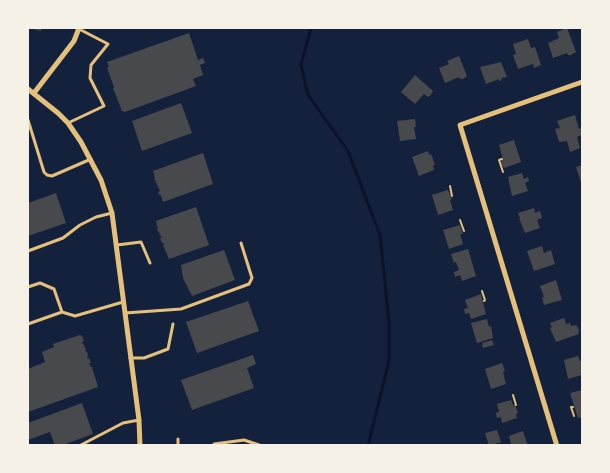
<!DOCTYPE html>
<style>
body{margin:0}
#map{position:relative;width:610px;height:473px;overflow:hidden;background:#14213d;font-family:Raleway,sans-serif}
canvas{display:block}
.frame{position:absolute;inset:0;border:29px solid #f6f1e7;pointer-events:none}
</style>
<div id="map">
<canvas width="610" height="473"></canvas>
<div class="frame"></div>
</div>
<script>
const c = document.querySelector('canvas').getContext('2d');
c.lineJoin = 'round';
function stroke(path, color, width, dash) { c.strokeStyle = color; c.lineWidth = width; c.lineCap = dash ? 'butt' : 'round'; c.setLineDash(dash || []); c.stroke(path); }
function paint(path, color) { c.fillStyle = color; c.fill(path, 'evenodd'); }
stroke(new Path2D(`
 M311,28l-10,37 7,30 40,56 32,84 9,87v39l-21,85`), '#0b132b', 3);
paint(new Path2D(`
 M29,28h13l-1,3z
 M567,28l9,24 -5,3h-3l-1,-2 -14,5 -5,-15 11,-5 -2,-6z
 M189,33l9,27 5,-2 2,5 -5,2 3,10 -10,4 3,7 -71,26 -3,-1 -9,-23 1,-1 -7,-19 2,-1 -2,-5z
 M528,39l3,9 4,-1 6,18 -7,3 -1,-4 -15,5 -5,-14 3,-1 -3,-10z
 M459,56l8,20 -4,3h-3l-1,-2 -14,6 -6,-15 10,-4 -2,-3z
 M501,62l6,15 -6,1 1,2 -3,1v-2l-13,5 -6,-17z
 M415,75l18,16 -3,5 -2,1 -4,-3 -9,10 -14,-12z
 M181,103l11,30 -50,18 -10,-30z
 M575,115l4,14 3,-1v7l-5,2 3,11 -10,4 -3,-11 -8,1 -4,-13 5,-1 -3,-7z
 M415,119l1,8h-2l2,12 -16,2 -3,-20z
 M514,140l7,22 -17,6 -3,-5 2,-4 -4,-14z
 M428,151l1,4 2,-1 4,11h-2l1,5 -15,6 -7,-19z
 M203,153l10,31 -50,18 -2,-7 -1,1 -2,-4 2,-1 -6,-13h1l-2,-7z
 M582,165v20l-6,-18z
 M522,173l2,6 4,-2 1,4 -4,2 3,8 -16,5 -4,-19z
 M448,190l4,9 -2,1 3,10 -15,5 -6,-20z
 M56,193l10,30 -38,13v-33z
 M196,207l13,38 -40,14 -6,-14 1,-1 -1,-2 -1,1 -2,-5 2,-1 -3,-3 1,-1 -3,-3 1,-3 -2,-2h1l-1,-4z
 M534,208l1,5 5,-2 2,7 -5,2 3,8 -15,5 -6,-15h1l-2,-5z
 M460,225l3,9h-3l3,10 -14,5 -6,-19z
 M542,246l2,7 7,-3 4,14 -21,7 -7,-20z
 M468,249l8,27 -14,5 -2,-6 -5,2 -1,-5 5,-2 -3,-8 -2,1 -3,-9z
 M224,250l11,30 -43,16 -9,-18 -2,-13z
 M556,280l6,20 -18,5 -2,-8h2l-4,-11z
 M481,294l5,20 -15,5 -2,-6 -4,1 -1,-5 4,-1 -3,-8z
 M248,301l11,30 -62,22 -11,-31z
 M564,318l2,6 4,-1 1,3 5,-1 4,6h-2l1,3 -23,8 -6,-14 2,-1 -2,-4z
 M487,319l2,8 2,-1 2,12 -16,5 -6,-20z
 M80,335l2,1 2,5 -2,1 4,7 -1,1 1,2h1l1,4h-1l1,3 1,-1 2,5h-2l2,4h1l6,20 -70,25v-43l17,-7 -3,-10 12,-5 -1,-3z
 M492,340l2,5 -11,3 -1,-5z
 M253,355l3,9 -9,4 7,20 -62,22 -11,-30z
 M578,356l2,5 2,-1v15l-14,4 -4,-19z
 M502,363l3,8 -2,1 3,12 -15,5 -6,-20z
 M582,390v27l-4,1 -8,-25z
 M511,400l2,5 2,-1 3,9 -2,1 1,4 -15,5 -1,-6 -4,1 -1,-5 3,-1 -2,-8z
 M82,403l11,31 -33,12h-5l-5,-14 -22,8v-17z
 M497,430l4,12 -12,4 -4,-13z
 M523,431l5,15h-21l4,-2 -2,-8z`), '#48494c');
stroke(new Path2D(`
 M502,159l-3,1 4,12
 M450,186l2,10
 M460,220l4,11
 M482,291l3,9 -1,1
 M513,395l3,10
 M573,407h-2l3,9`), '#e5c07b', 2);
stroke(new Path2D(`
 M28,120l16,52 3,3 5,1 39,-17
 M68,123l36,-17 -14,-28 1,-13 17,-21 -29,-15
 M117,245l24,-3 9,21
 M28,251l35,-13 17,-13 16,-8 16,-4
 M28,287l12,-4 14,6 8,23
 M125,313l56,-4 68,-25 3,-6 -11,-35
 M28,324l34,-12 13,4 48,-14
 M130,358h14l24,-9 5,-25
 M214,444l30,-4 18,6
 M79,446l44,-23 16,-3
 M178,446v-7`), '#e5c07b', 3);
stroke(new Path2D(`
 M28,89l30,24 10,10 13,19 20,38 11,33 27,207 1,26
 M34,93l40,-52 5,-13
 M557,446l-97,-321 122,-43`), '#e5c07b', 5);
</script>
